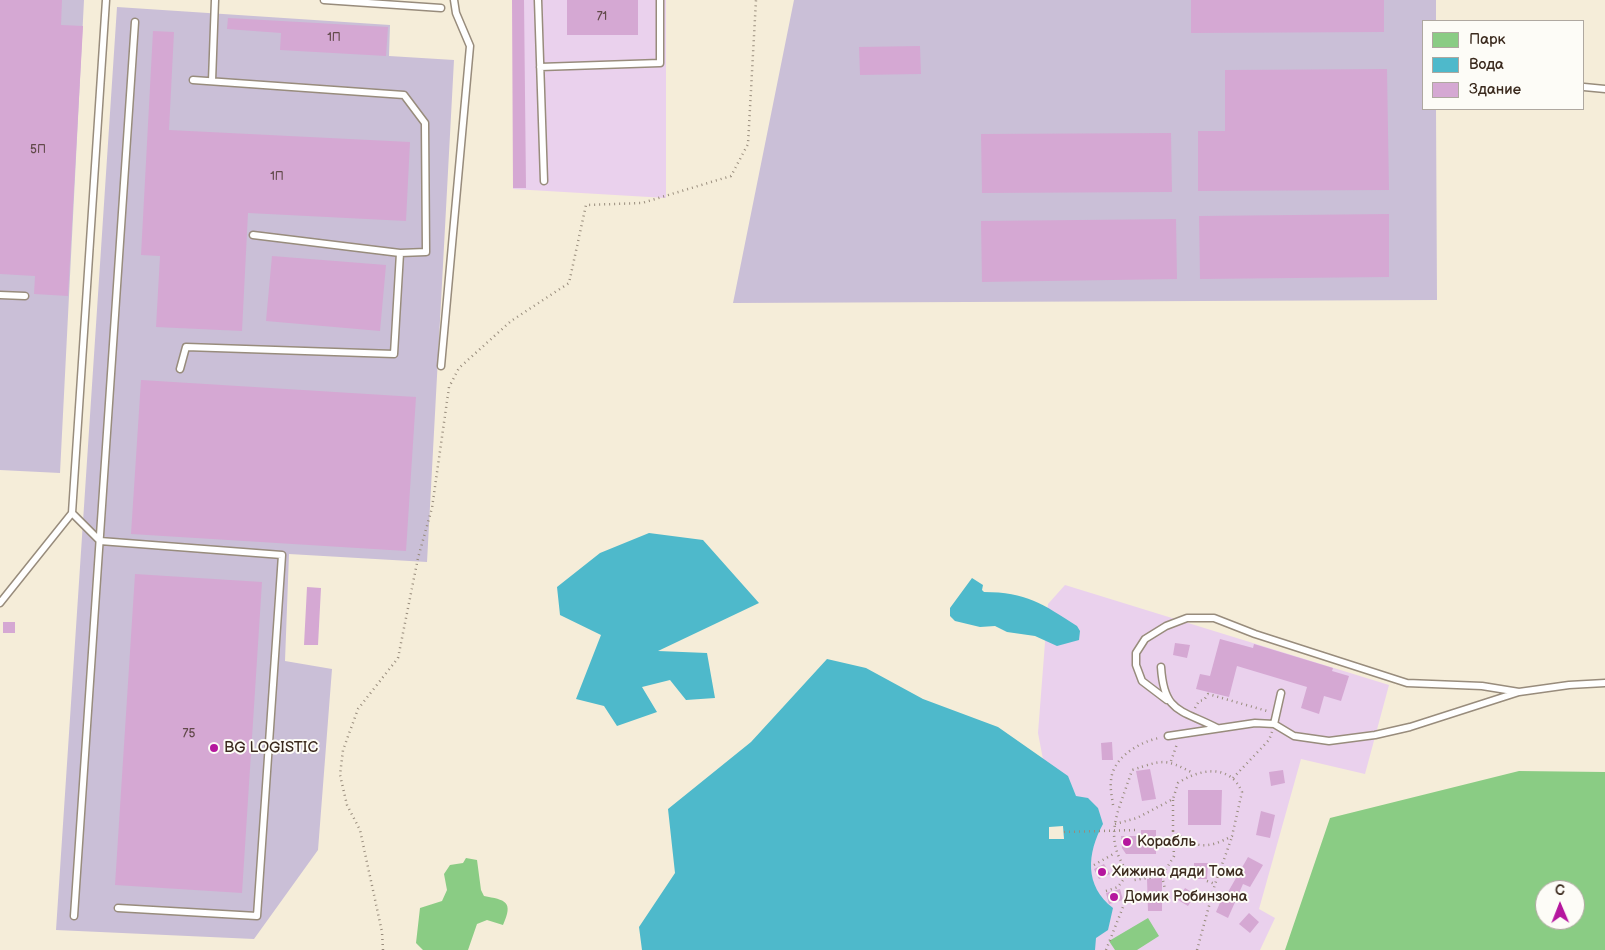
<!DOCTYPE html>
<meta charset="utf-8">
<style>
body{margin:0}
#map{position:relative;width:1605px;height:950px;overflow:hidden;background:#f5edd9;font-family:"Balsamiq Sans",sans-serif}
canvas{display:block}
.legend{position:absolute;left:1422px;top:20px;width:162px;height:90px;box-sizing:border-box;background:#fdfcf7;border:1px solid #afa8a0;margin:0;padding:6px 9px;list-style:none;font-size:15px;color:#3b2a1e}
.legend li{display:flex;align-items:center;gap:10px;height:25px}
.legend b{width:25px;border:1px solid #afa8a0}
.north{position:absolute;left:1535px;top:880px;width:50px;height:50px;box-sizing:border-box;background:#fdfcf7;border:1px solid #afa8a0;border-radius:50%;rotate:359deg;font-size:14px;font-weight:700;line-height:20px;text-align:center;color:#3b2a1e}
.north::after{content:'';display:block;margin:auto;width:18px;height:22px;background:#b5179e;clip-path:polygon(50% 0,100% 100%,50% 72%,0 100%)}
</style>
<div id="map">
<canvas width="1605" height="950"></canvas>
<ul class="legend">
<li><b style="height:14px;background:#8acc84"></b>Парк</li>
<li><b style="height:14px;background:#4eb9cb"></b>Вода</li>
<li><b style="height:14px;background:#d5a8d3"></b>Здание</li>
</ul>
<div class="north">С</div>
</div>
<script>
const c = document.querySelector('canvas').getContext('2d');
c.lineJoin = 'round';
function paint(path, color) { c.fillStyle = color; c.fill(path, 'evenodd'); }
function stroke(path, color, width, dash) { c.strokeStyle = color; c.lineWidth = width; c.lineCap = dash ? 'butt' : 'round'; c.setLineDash(dash || []); c.stroke(path); }
function drawText(font, color, halo, rows, align = 'center') {
  c.font = font + ' "Balsamiq Sans",sans-serif'; c.lineWidth = 4; c.setLineDash([]); c.textBaseline = 'middle'; c.strokeStyle = halo; c.fillStyle = color; for (const [text, x, y, turn = 0] of rows) {
    c.save(); c.translate(x, y); c.rotate((+turn || 0) * Math.PI / 180); c.textAlign = isNaN(turn) ? turn : align; if (halo) c.strokeText(text, 0, 0); c.fillText(text, 0, 0); c.restore();
  }
}
paint(new Path2D(`
 M513,0h153v198l-153,-9z
 M1065,585l324,100 -24,89 -64,-15 -42,150 16,9 -15,32h-181l-41,-217 10,-129z`), '#ead1ed');
paint(new Path2D(`
 M0,0h84l-24,473 -60,-3z
 M794,0h642v21h-12v88h12l1,191 -704,3z
 M117,7l273,18 -1,31 65,4 -27,502 -138,-8 -4,107 47,8 -14,181 -64,89 -198,-9z`), '#cabfd7');
paint(new Path2D(`
 M1519,771l86,1v178h-320l45,-132zM1545,890h30v30h-30z
 M466,858l11,2 4,30 3,6c21,4 30,5 19,29l-16,-5 -10,4 -9,26h-45l-7,-7 4,-35 22,-7 5,-11 -3,-16 6,-9 13,-2z
 M1148,918l11,18 -22,14h-22l-6,-9z`), '#8acc84');
paint(new Path2D(`
 M649,533l54,7 56,63 -101,48 49,2 8,45 -29,2 -16,-20 -28,7 15,25 -40,14 -13,-20 -28,-7 25,-64 -41,-20 -3,-28 43,-34z
 M972,578l11,7 -1,5 2,2c42,0 59,12 93,34l3,5 -1,9 -22,6 -22,-10 -28,-4 -12,-6 -15,1 -25,-6 -5,-5v-8z
 M827,659l39,9 57,31 75,28 70,49 8,20 12,2 10,10 5,16c-16,29 -19,62 10,84l-5,22 -12,8 -1,12h-453l-3,-23 36,-54 -7,-64 83,-67z`), '#4eb9cb');
paint(new Path2D(`
 M1063,826l1,13h-15v-12z`), '#f5edd9');
paint(new Path2D(`
 M0,0h62l-1,25 22,1 -15,270 -34,-2 1,-18 -35,-2z
 M512,0h12l2,188h-13z
 M567,0h71v35h-71z
 M1191,0h193v32l-193,1z
 M228,18l160,9 -2,29 -106,-6 1,-17 -54,-4z
 M153,31l21,1 -5,98 241,12 -4,79 -158,-8 -6,118 -86,-4 4,-71 -19,-1z
 M920,46l1,28 -61,1 -1,-28z
 M1387,69l2,121 -191,1v-60h27v-61z
 M1171,133l1,59 -190,1 -1,-59z
 M1389,214v63l-189,2 -1,-63z
 M1176,219l1,60 -195,3 -1,-61z
 M272,256l114,9 -6,66 -114,-10z
 M141,380l275,17 -10,154 -275,-17z
 M135,574l127,8 -20,311 -127,-8z
 M307,587l14,1 -3,57h-14z
 M3,622h12v11h-12z
 M1220,639l33,9 1,-4 79,24 -1,3 17,5 -8,25 -17,-5 -5,18 -18,-6 6,-21 -70,-21 -8,31 -33,-8 4,-15 10,2z
 M1175,643l15,2 -3,13 -14,-3z
 M1112,742l1,18h-11l-1,-17z
 M1150,769l6,30 -14,2 -6,-30z
 M1283,770l2,13 -14,3 -2,-14z
 M1188,790h34l-1,35h-33z
 M1261,811l14,4 -5,23 -14,-3z
 M1141,830h15v24h-30l-4,-6 -1,-12h20z
 M1248,857l15,8 -13,22 -7,-3 -15,34 -12,-6 9,-21 3,1z
 M1194,863h14l-1,16h-13z
 M1104,864l6,10 -11,5 -5,-10z
 M1162,878v33h-14l-1,-32z
 M1185,888l10,6 -7,12 -10,-6z
 M1120,889l3,11 -14,4 -3,-11z
 M1249,913l10,9 -9,11 -11,-9z`), '#d5a8d3');
const service = new Path2D(`
 M324,0l117,8
 M538,0l6,181
 M540,67l120,-4v-63
 M212,81l3,-81
 M1584,87l21,2
 M253,235l147,18
 M0,295l25,1
 M441,366l29,-320 -14,-33 -2,-13
 M180,369l6,-22 208,7 6,-101 26,-1 -1,-129 -21,-28 -211,-15
 M72,513l28,28 182,14 -25,361 -139,-8
 M0,603l72,-90 34,-513
 M1161,667c3,46 19,42 56,61
 M1281,693l-7,31 20,12 35,5 46,-6 35,-8 109,-35 50,-7 36,-2
 M1167,700l-25,-19 -6,-16v-12l9,-14 21,-13 21,-8h27l41,16 152,49 75,3 37,6
 M1168,736l87,-13 19,1
 M74,916l61,-894`);
stroke(service, '#988c7c', 9);
stroke(new Path2D(`
 M1195,708l4,-7 5,-1 4,-6 59,17
 M1171,761l6,-17
 M1233,778l36,-38 3,-8
 M1113,805c-1,-8 -3,-16 -2,-24 1,-23 28,-39 48,-43
 M1115,824l22,-6 36,-19 5,-16c21,-14 52,-20 64,9l-10,44c-24,13 -37,13 -59,-5v-32
 M1173,831l1,25 -12,20 -28,4c-35,-41 -16,-65 -2,-110 31,-10 32,-12 61,3
 M1064,832l72,-2
 M1094,865l21,-12
 M1162,876l3,13
 M1207,881l8,3
 M1106,891l12,-4 10,-14
 M383,950l-1,-18 -22,-102 -13,-25 -7,-30 3,-25 15,-41 40,-51 20,-100 14,-50 17,-121 10,-19 52,-47 58,-38 17,-78 56,-2 89,-27 17,-32 8,-144
 M1106,950l19,-48
 M1197,950l18,-66 17,-47`), '#988c7c', 2.5, [1, 4]);
stroke(service, '#fff', 6);
for (const [x, y, r, color] of [
 [214,748,5,"#b5179e"],
 [1127,842,5,"#b5179e"],
 [1102,872,5,"#b5179e"],
 [1114,897,5,"#b5179e"]
]) { const dot = new Path2D(); dot.arc(x, y, r, 0, 2 * Math.PI); c.fillStyle = color; c.fill(dot); stroke(dot, '#fdfcf7', 2); }
drawText('12px', '#624a4b', null, [
 ["71",602,17],
 ["1П",334,38],
 ["5П",38,150],
 ["1П",277,177],
 ["75",189,734]
]);
drawText('15px', '#3b2a1e', '#fdfcf7', [
 ["BG LOGISTIC",224,748],
 ["Корабль",1137,842],
 ["Хижина дяди Тома",1112,872],
 ["Домик Робинзона",1124,897]
], 'left');
</script>
